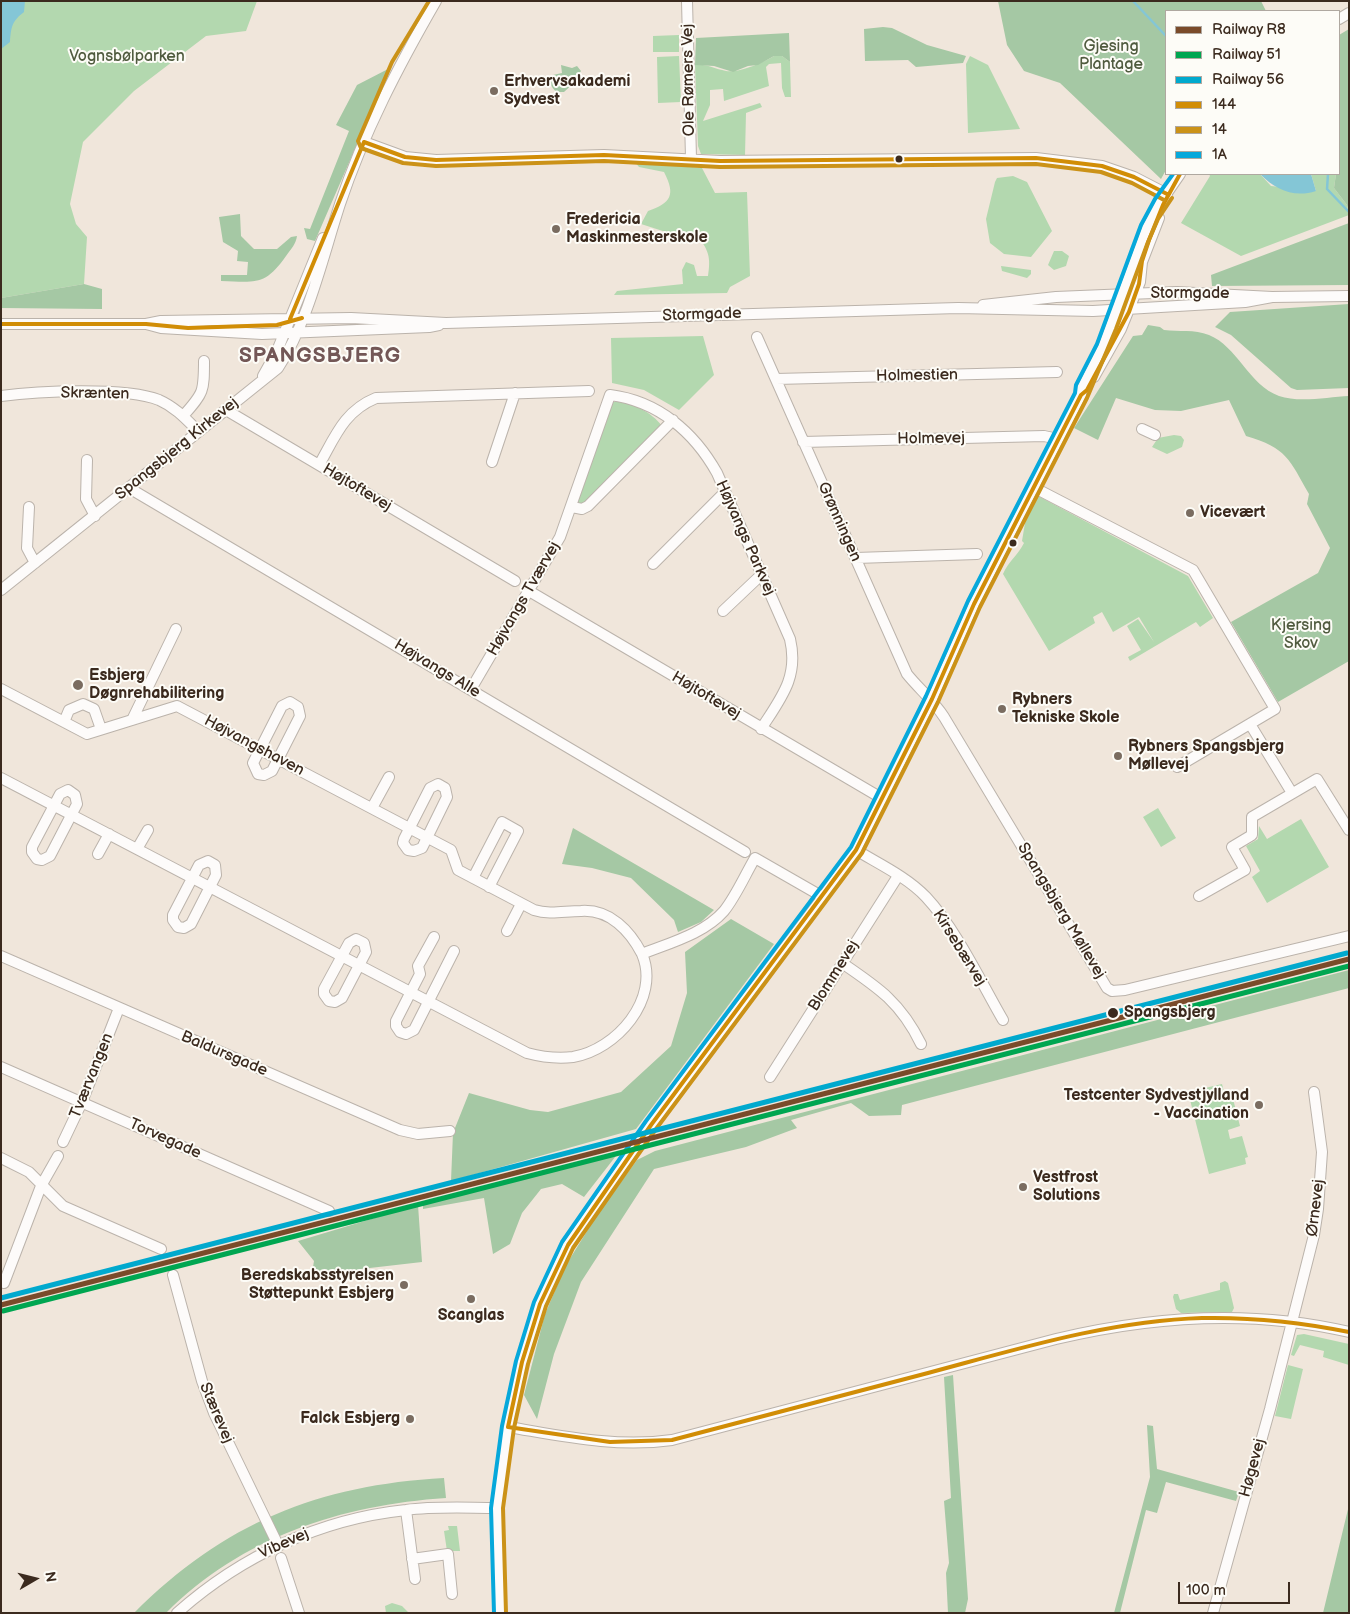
<!DOCTYPE html>
<meta charset="utf-8">
<style>
body{margin:0}
#map{position:relative;width:1350px;height:1614px;overflow:hidden;background:#f0e6db;font-family:"Balsamiq Sans",sans-serif}
canvas{display:block}
.frame{position:absolute;inset:0;border:2px solid #3b2a1e;pointer-events:none}
.legend{position:absolute;left:1165px;top:10px;width:175px;height:165px;box-sizing:border-box;background:#fdfcf7;border:1px solid #afa8a0;margin:0;padding:6px 9px;list-style:none;font-size:15px;color:#3b2a1e}
.legend li{display:flex;align-items:center;gap:10px;height:25px}
.legend b{width:25px;border:1px solid #afa8a0}
.north{position:absolute;left:10px;top:1554px;width:50px;height:50px;-webkit-text-stroke:4px #fdfcf7;paint-order:stroke;rotate:82deg;font-size:14px;font-weight:700;line-height:20px;text-align:center;color:#3b2a1e}
.north::after{content:'';display:block;margin:auto;width:18px;height:22px;background:#3b2a1e;clip-path:polygon(50% 0,100% 100%,50% 72%,0 100%)}
.scale{position:absolute;left:1178px;top:1582px;width:112px;height:22px;box-sizing:border-box;border:2px solid #3b2a1e;border-top:0;padding-left:6px;font-size:15px;line-height:18px;white-space:nowrap;color:#3b2a1e;-webkit-text-stroke:4px #fdfcf7;paint-order:stroke}
</style>
<div id="map">
<canvas width="1350" height="1614"></canvas>
<div class="frame"></div>
<ul class="legend">
<li><b style="height:6px;background:#7a4b2a"></b>Railway R8</li>
<li><b style="height:6px;background:#00a651"></b>Railway 51</li>
<li><b style="height:6px;background:#00a9ce"></b>Railway 56</li>
<li><b style="height:6px;background:#d18d06"></b>144</li>
<li><b style="height:6px;background:#cb9218"></b>14</li>
<li><b style="height:6px;background:#06a8db"></b>1A</li>
</ul>
<div class="north">N</div>
<div class="scale">100 m</div>
</div>
<script>
const c = document.querySelector('canvas').getContext('2d');
c.lineJoin = 'round';
function paint(path, color) { c.fillStyle = color; c.fill(path, 'evenodd'); }
function stroke(path, color, width, dash) { c.strokeStyle = color; c.lineWidth = width; c.lineCap = dash ? 'butt' : 'round'; c.setLineDash(dash || []); c.stroke(path); }
function drawText(font, color, halo, rows, align = 'center') {
  c.font = font + ' "Balsamiq Sans",sans-serif'; c.lineWidth = 4; c.setLineDash([]); c.textBaseline = 'middle'; c.strokeStyle = halo; c.fillStyle = color; for (const [text, x, y, turn = 0] of rows) {
    c.save(); c.translate(x, y); c.rotate((+turn || 0) * Math.PI / 180); c.textAlign = isNaN(turn) ? turn : align; if (halo) c.strokeText(text, 0, 0); c.fillText(text, 0, 0); c.restore();
  }
}
paint(new Path2D(`
 M1,1h256l-11,30 -40,5 -72,55 -51,51 -13,62 6,20 11,13 -3,47 -83,14z
 M679,35v17h-26v-16z
 M679,56l2,46 -23,1 -1,-46z
 M774,56h8l8,6 1,35h-6l-3,-9 -1,-25 -12,1 -3,3 3,19 -45,15 -1,-12 -13,1v15l-7,16 57,-18 2,4 -16,6 -1,42 -44,-1 -3,-8 -3,-81c14,-1 19,4 31,6 13,2 37,-8 48,-15z
 M970,56l18,9 32,64 -52,4 -2,-69z
 M634,161l68,7 13,25 32,-1 3,84 -20,11 -3,6 -113,2 3,-4 66,-7 -1,-14 4,-8 8,3 3,11h11c3,-18 1,-27 -12,-41l-27,-2 -28,-9 7,-13c23,-8 28,-16 16,-39l-25,-5z
 M1209,174h51l11,12 45,5 -5,-17h25l-2,14 13,17 2,10 -108,41 -60,-33 29,-47z
 M1013,176l14,6 25,49 -21,26 -27,-3 -14,-11 -4,-24 9,-37 2,-4z
 M1054,251h8l7,5 -3,10 -12,4 -6,-5z
 M1001,266l30,4v4l-4,4 -25,-7z
 M703,336l11,39 -35,35 -35,-20 -32,-7 -1,-45z
 M613,402c17,-1 39,10 49,24l-78,77h-7z
 M1174,435l7,1 3,4 -2,7 -15,7 -15,-7 6,-9z
 M1038,496l150,80 25,42 -13,9 -4,-5 -66,39 -2,-4 13,-7 -14,-24 11,-7 16,23 -15,-25 -26,15 -11,-20 -9,5 2,6 -46,28 -46,-77c5,-12 15,-19 21,-31l-2,-2 3,-18z
 M1158,808l18,30 -15,9 -18,-30z
 M1301,819l28,48 -62,36 -15,-26 8,-6 -14,-25 12,-7 1,-13 8,13z
 M1222,1084l3,12 7,-1 8,31 -12,4 2,9 12,-3 6,21 -3,1 1,6 -37,10 -21,-82z
 M1225,1281l3,2 6,25 -2,4 -51,1 -5,-4 -3,-12 1,-3h4l2,6 40,-10v-7z
 M1304,1334l45,10v21l-26,-8 1,-6 -24,-6 -6,11 -3,-1 6,-20z
 M1288,1365l15,4 -12,50 -16,-3z
 M448,1526h9l3,25h-13l-3,-20 5,-1z
 M392,1603l10,3 7,7h-23l-1,-7z`), '#b3d8af');
paint(new Path2D(`
 M998,1h263l5,10h-100v159l-5,9 -101,-96 -36,-12 -17,-26z
 M883,27l9,1 35,17 39,11 -3,7 -47,4 -8,-7 -43,1 -1,-32z
 M1349,29v183l-2,-7 -13,-17 2,-14h3v-139z
 M789,33l1,29 -8,-6h-8l-16,9 -10,1 -15,6 -19,-6 -19,-1 1,-27z
 M561,65l11,3 5,-2 4,5c-5,9 -10,15 -17,21h-7c-7,-5 -7,-9 -4,-17l9,-2z
 M390,68l-75,173 -8,-2 -3,-11 6,1 39,-98 -13,-6 21,-40z
 M240,214l1,22 13,13h23l14,-12 6,-1c-1,8 -6,13 -11,20 -21,30 -30,26 -65,25v-6h26l1,-13 -11,-1 1,-10 -15,-9 -4,-25z
 M1349,223v62l-137,1 -1,-11z
 M84,284l18,5v20l-101,-1v-10z
 M1349,304v84l-52,2 -6,-2 -60,-53 -16,-8 15,-15z
 M1148,325l12,2 4,3c15,2 30,-1 45,5 28,11 40,50 70,61 20,7 49,1 70,0v265l-71,41 -47,-80 87,-49 12,-25 -23,-44 2,-10c-20,-35 -22,-46 -63,-58l-17,-36 -48,11 -26,-1 -39,-12 -18,42 -24,-12 59,-92 9,-1z
 M573,828l141,82 -13,12 -23,10 -4,-12 -43,-42 -39,-10 -30,-4z
 M731,919l43,25 -138,185 -185,52 2,-48 16,-40 61,17 18,2 73,-20 50,-46 16,-53 -2,-41z
 M1349,970v18l-447,117 -1,10 -32,1 -18,-13 -60,17 6,8 -51,19 -92,22 -73,113 -27,72 -17,65 -13,-24 21,-81 21,-49 31,-50 40,-55 18,-9z
 M619,1152l-35,45 -22,-13 -21,5 -19,24 -12,31 -17,10 -9,-56 -61,11v-5l60,-14z
 M418,1205l4,57 -61,7 -15,6 -35,4 3,-18 -16,-20z
 M953,1375l15,224 -3,14h-17l-2,-40 3,-10 -5,-62 7,-3 -7,-121z
 M1147,1425l6,1 4,43 82,23 -3,9 -70,-19 -9,31 -11,-3 -26,103h-6l36,-136z
 M444,1478l2,20c-105,7 -204,39 -280,115h-32c90,-90 184,-128 310,-135z
 M1349,1505v108h-26z`), '#a5c8a4');
paint(new Path2D(`
 M1,1h24l-1,11c-12,9 -13,15 -14,30l-9,7z
 M1260,174h51l5,17c-22,7 -40,-1 -56,-17z`), '#84c6d6');
stroke(new Path2D(`
 M1133,1l33,35
 M1328,174l-1,15 22,23`), '#84c6d6', 2.5);
const minor = new Path2D(`
 M687,1l4,157
 M1339,19l10,-6
 M364,142l41,15 31,3 168,-5 116,6 316,-3 66,8 32,11 33,17
 M983,305l73,-8 121,-5 95,5 77,-1
 M1,324h145l15,4 101,6 167,-7 10,-2
 M146,324l15,-3 190,-3 95,5 512,-15 135,3 152,-9 27,-5
 M757,337l150,337c12,15 26,26 37,43l163,271 5,3 13,-1 224,-54
 M263,376l14,-25 46,-113
 M1094,377l27,-48 19,-47 2,-20 17,-44
 M776,379l281,-7
 M1,396c36,-5 126,-9 158,4 16,7 27,19 39,31
 M226,410l289,171
 M183,416c21,-23 21,-25 21,-55
 M1142,429l13,6
 M803,442l241,-6 14,3
 M87,460l-1,39 9,17
 M492,462l23,-69
 M319,465c16,-28 25,-54 57,-67l213,-7
 M1033,487l160,83 82,139 -98,58
 M129,488l616,364
 M29,507l-2,41 8,15
 M572,507l10,2 6,-3 85,-86
 M856,558l121,-4
 M653,564l72,-72
 M1,590l277,-222c30,-45 45,-112 62,-164 24,-72 58,-137 96,-203
 M529,591l354,208
 M723,611l38,-36
 M1,689l86,45 90,-28 274,144 7,20 76,40c16,5 30,1 47,1 29,-2 49,20 61,43 27,-11 62,-20 82,-43 12,-15 21,-36 31,-53l68,39
 M471,689l89,-152 50,-142c48,6 84,37 107,78l73,166c9,38 -9,59 -29,90
 M290,702l8,5 2,9 -28,55 -8,4 -6,-1 -5,-11 29,-57z
 M132,720l44,-91
 M64,722l5,-12 14,-6 11,5 7,20
 M1250,724l42,69
 M1,778l526,275c15,4 29,6 46,4 43,-7 88,-58 69,-103
 M438,784l7,4 2,9 -25,51 -8,3 -6,-1 -5,-7 1,-4 26,-51z
 M68,790l7,5 2,9 -27,52 -8,4 -5,-1 -5,-7v-5l28,-53z
 M372,808l17,-31
 M137,849l11,-19
 M856,850c23,14 51,27 70,47 30,32 55,85 77,123
 M98,854l11,-20
 M208,861l7,4 1,10 -25,49 -7,4 -6,-1 -5,-7v-5l26,-50z
 M473,878l29,-56 16,9 -29,56
 M1199,896l46,-26 -13,-23 20,-12v-18l65,-38 32,51
 M507,931l14,-27
 M434,937l-16,29 2,8 -24,47v5l4,6 6,2 8,-4 40,-79
 M356,939l8,4 2,9 -24,46 -7,4 -6,-1 -5,-7v-5l25,-46z
 M1,956l399,174 18,4 32,-3
 M842,963c37,25 59,40 79,81
 M1,1067l328,144
 M770,1077l128,-201
 M63,1142l19,-40 37,-94
 M1,1158l28,14 34,34 98,43
 M173,1275l29,106 12,32 64,132
 M1,1282l3,1 37,-97 17,-30
 M508,1427c55,9 108,21 164,13l384,-101c96,-23 195,-30 293,-7
 M406,1510l9,69
 M281,1558l18,55
 M412,1559l36,-5 4,40
 M177,1613c64,-57 143,-94 229,-103 30,-4 61,-2 91,-2
 M500,1613l-3,-105 11,-81 14,-65 18,-58 28,-59 83,-120 172,-228 33,-47 76,-151 42,-95 107,-209 1,-7 21,-41 44,-119 13,-25 20,-29
 M1213,1613l57,-204 44,-174 4,-26 4,-57 -8,-60`);
stroke(minor, '#bbb3ab', 12);
stroke(minor, '#fdfbfa', 10);
stroke(new Path2D(`
 M364,142l41,15 31,3 168,-5 116,6 316,-3 66,8 32,11 33,17
 M290,319l74,-177
 M1,324h145l42,4 89,-3 25,-7
 M508,1427l14,-65 18,-58 28,-59 83,-120 205,-275 76,-151 42,-95 107,-209 6,-5 42,-78 10,-28 3,-23 7,-21 14,-35 17,-31
 M508,1427l102,15 62,-2c85,-22 171,-45 256,-67 90,-24 180,-52 274,-55 50,-1 98,4 147,14`), '#d18d06', 4);
stroke(new Path2D(`
 M429,1l-37,61 -34,79 3,7 42,15 33,3 168,-5 116,6 316,-3 65,8 31,11 32,17
 M506,1613l-3,-105 11,-80 14,-64 18,-58 27,-58 83,-119 206,-276 76,-151 42,-95 107,-209 29,-69 32,-87 10,-23 14,-21`), '#cb9218', 4);
stroke(new Path2D(`
 M494,1613l-3,-105 11,-82 14,-65 18,-59 28,-60 84,-121 205,-274 75,-151 42,-95 107,-208 1,-8 21,-41 44,-119 14,-26 18,-25`), '#06a8db', 4);
stroke(new Path2D(`
 M1,1305l1348,-346`), '#7a4b2a', 5);
stroke(new Path2D(`
 M3,1311l1346,-345`), '#00a651', 5);
stroke(new Path2D(`
 M1,1298l1346,-345`), '#00a9ce', 5);
for (const [x, y, r, color] of [
 [494,91,5,"#7a6c60"],
 [899,159,4.5,"#3b2a1e"],
 [556,229,5,"#7a6c60"],
 [1190,513,5,"#7a6c60"],
 [1013,543,4.5,"#3b2a1e"],
 [78,685,6,"#7a6c60"],
 [1002,709,5,"#7a6c60"],
 [1118,756,5,"#7a6c60"],
 [1113,1013,6,"#3b2a1e"],
 [1259,1105,5,"#7a6c60"],
 [1023,1187,5,"#7a6c60"],
 [404,1285,5,"#7a6c60"],
 [471,1299,5,"#7a6c60"],
 [410,1419,5,"#7a6c60"]
]) { const dot = new Path2D(); dot.arc(x, y, r, 0, 2 * Math.PI); c.fillStyle = color; c.fill(dot); stroke(dot, '#fdfcf7', 2); }
drawText('16px', '#505b3f', '#fdfcf7', [
 ["Gjesing",1111,47],
 ["Plantage",1111,65],
 ["Vognsbølparken",127,57],
 ["Kjersing",1301,626],
 ["Skov",1301,644]
]);
drawText('16px', '#3b2a1e', '#fdfcf7', [
 ["Ole Rømers Vej",689,80,-91],
 ["Stormgade",1190,294],
 ["Stormgade",702,315,-2],
 ["Holmestien",917,376,-1],
 ["Skrænten",95,394,1],
 ["Holmevej",931,439,-1],
 ["Spangsbjerg Kirkevej",177,449,-39],
 ["Højtoftevej",357,488,31],
 ["Grønningen",839,522,66],
 ["Højvangs Parkvej",745,538,66],
 ["Højvangs Tværvej",524,599,-60],
 ["Højvangs Alle",437,669,31],
 ["Højtoftevej",706,696,31],
 ["Højvangshaven",254,746,28],
 ["Spangsbjerg Møllevej",1061,911,59],
 ["Kirsebærvej",959,948,58],
 ["Blommevej",834,976,-58],
 ["Baldursgade",224,1054,23],
 ["Tværvangen",92,1076,-68],
 ["Torvegade",165,1139,24],
 ["Ørnevej",1316,1208,-83],
 ["Stærevej",216,1413,67],
 ["Høgevej",1253,1468,-75],
 ["Vibevej",284,1544,-24]
]);
drawText('bold 16px', '#3b2a1e', '#fdfcf7', [
 ["Erhvervsakademi",504,82],
 ["Sydvest",504,100],
 ["Fredericia",566,220],
 ["Maskinmesterskole",566,238],
 ["Vicevært",1200,513],
 ["Esbjerg",89,676],
 ["Døgnrehabilitering",89,694],
 ["Rybners",1012,700],
 ["Tekniske Skole",1012,718],
 ["Rybners Spangsbjerg",1128,747],
 ["Møllevej",1128,765],
 ["Testcenter Sydvestjylland",1249,1096,"right"],
 ["- Vaccination",1249,1114,"right"],
 ["Vestfrost",1033,1178],
 ["Solutions",1033,1196],
 ["Beredskabsstyrelsen",394,1276,"right"],
 ["Støttepunkt Esbjerg",394,1294,"right"],
 ["Scanglas",471,1316,"center"],
 ["Falck Esbjerg",400,1419,"right"]
], 'left');
drawText('bold 16px', '#3b2a1e', '#fdfcf7', [
 ["Spangsbjerg",1124,1013]
], 'left');
c.letterSpacing = '1px';
drawText('bold 21px', '#735756', '#fdfcf7', [
 ["SPANGSBJERG",320,357]
]);
c.letterSpacing = '0px';
</script>
